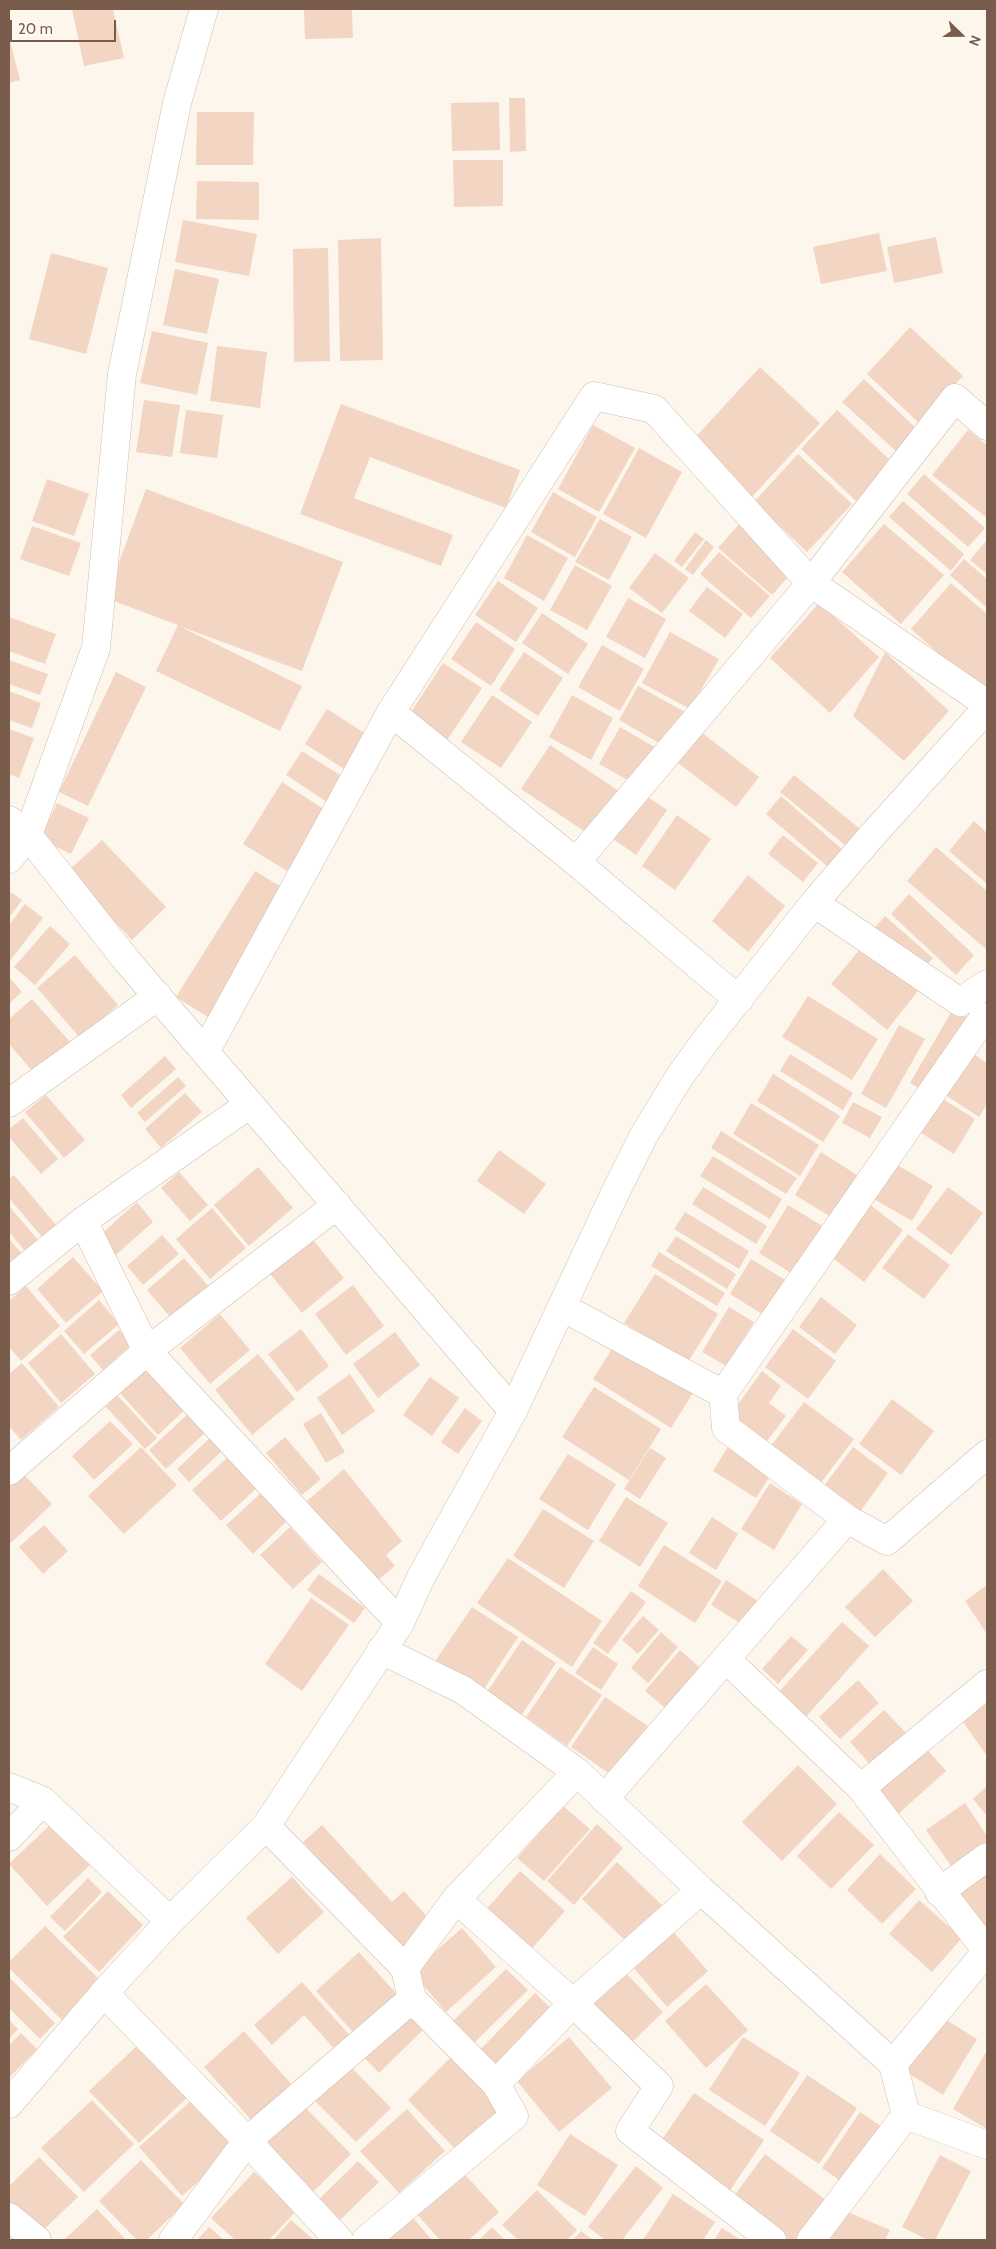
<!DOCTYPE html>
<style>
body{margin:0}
#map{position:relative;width:996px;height:2249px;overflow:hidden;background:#fdf6ec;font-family:Cabin,sans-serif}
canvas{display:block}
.frame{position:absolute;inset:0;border:10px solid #7a5c4d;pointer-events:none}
.north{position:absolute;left:936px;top:10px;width:50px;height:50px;-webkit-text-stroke:4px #fffaf3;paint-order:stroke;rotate:112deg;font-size:14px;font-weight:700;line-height:20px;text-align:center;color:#7a5c4d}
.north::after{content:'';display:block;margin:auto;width:18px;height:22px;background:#7a5c4d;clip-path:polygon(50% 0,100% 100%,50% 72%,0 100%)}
.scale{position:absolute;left:10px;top:20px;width:106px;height:22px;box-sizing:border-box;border:2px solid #7a5c4d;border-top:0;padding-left:6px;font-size:15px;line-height:18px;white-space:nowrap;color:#7a5c4d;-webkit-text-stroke:4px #fffaf3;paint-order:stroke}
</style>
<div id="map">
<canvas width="996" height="2249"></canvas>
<div class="frame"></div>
<div class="north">N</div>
<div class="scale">20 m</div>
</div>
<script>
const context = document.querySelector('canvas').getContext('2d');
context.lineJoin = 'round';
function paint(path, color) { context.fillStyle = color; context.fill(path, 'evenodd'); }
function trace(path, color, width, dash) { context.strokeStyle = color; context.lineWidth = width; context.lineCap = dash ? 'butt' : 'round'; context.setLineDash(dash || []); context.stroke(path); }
const building = new Path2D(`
 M72 9H113L124 58 84 66Z
 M304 9H352L353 38 305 39Z
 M9 37 20 80 9 83Z
 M509 98H525L526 151 510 152Z
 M499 102 500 150 452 151 451 103Z
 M197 112H254L253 165H196Z
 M453 160H503V206L454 207Z
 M197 181 259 182V220L196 219Z
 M183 220 257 234 249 276 175 262Z
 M879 233 887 271 821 284 813 247Z
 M936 237 943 273 894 283 887 247Z
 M381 238 383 360 340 361 338 240Z
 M328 248 330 361 294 362 293 249Z
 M51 253 108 268 86 354 29 339Z
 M175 269 219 279 207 334 163 325Z
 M910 327 963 376 919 423 867 374Z
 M152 331 208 343 197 395 140 383Z
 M217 346 267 352 260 408 210 401Z
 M760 367 820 423 751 498 691 442Z
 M864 379 918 430 898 453 842 402Z
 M144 400 180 405 172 457 136 452Z
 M341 404 520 470 506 508 370 457 354 498 453 535 441 566 300 514Z
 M186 410 223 415 217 458 180 453Z
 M837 410 892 462 856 501 801 449Z
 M593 425 635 448 599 512 558 489Z
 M968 430 987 445V518L932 475Z
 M639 448 682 472 646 538 603 514Z
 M798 454 852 504 807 552 754 502Z
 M924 474 985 528 968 547 907 494Z
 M47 479 89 494 74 536 32 521Z
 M146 489 343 562 302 671 179 626 302 686 280 731 156 671 178 625 106 598Z
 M553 492 597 517 575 557 531 532Z
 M903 501 964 554 951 571 889 517Z
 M600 519 632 537 609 580 575 562Z
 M741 522 795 569 772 595 718 548Z
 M884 524 944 575 901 624 842 572Z
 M32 526 81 543 69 576 20 559Z
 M695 532 704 539 682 567 674 561Z
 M527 535 568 558 544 601 504 578Z
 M706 540 714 547 693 575 685 569Z
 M987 540V574L970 560Z
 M719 552 770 596 751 618 700 574Z
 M655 553 689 578 662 613 629 588Z
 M964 559 987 579V608L950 575Z
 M575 565 612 586 587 630 550 610Z
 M498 581 538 608 516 642 475 615Z
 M951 583 987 614V683L981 691 911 629Z
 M707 587 743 614 725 638 689 611Z
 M628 598 666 619 645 658 606 637Z
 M819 603 879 657 830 713 770 658Z
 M542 613 588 644 568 674 522 643Z
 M9 617 56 634 45 664 9 651Z
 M476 622 515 649 491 686 451 659Z
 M670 632 719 659 690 709 642 683Z
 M602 645 644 669 620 711 578 687Z
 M524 652 563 678 538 716 499 690Z
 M885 652 949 711 904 761 853 716Z
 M9 660 48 674 40 695 9 684Z
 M443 663 482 688 447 740 409 715Z
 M116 672 146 687 88 806 59 792Z
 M638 686 685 712 666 747 619 720Z
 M9 691 41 703 32 728 9 720Z
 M492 695 532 722 501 768 461 742Z
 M572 695 613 718 591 760 549 737Z
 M327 709 374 739 352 774 305 744Z
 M620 727 658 749 638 786 599 764Z
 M9 729 34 738 19 778 9 774Z
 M701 732 759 777 736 807 678 763Z
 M550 745 622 793 593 837 521 789Z
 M302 751 343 777 327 802 286 775Z
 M794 775 865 833 851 850 780 792Z
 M282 782 325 810 287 871 243 844Z
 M639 791 667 810 636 855 609 836Z
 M781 796 843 850 828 867 766 814Z
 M57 803 89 818 71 854 40 839Z
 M677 815 711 839 675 890 642 866Z
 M974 821 987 833V884L949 851Z
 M783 835 818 863 803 882 768 854Z
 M102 840 166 907 132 940 67 872Z
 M936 847 987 891V950L907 881Z
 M255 871 291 893 211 1019 176 997Z
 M748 875 785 906 748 952 712 921Z
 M9 891 22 900 9 918Z
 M909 894 974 955 956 975 891 914Z
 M25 904 43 918 9 962V925Z
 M885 916 933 958 921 972 872 931Z
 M50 926 70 944 35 985 14 967Z
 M862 947 918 991 887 1030 831 984Z
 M75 955 118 1005 80 1038 37 988Z
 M9 977 22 992 9 1004Z
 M808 996 878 1039 852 1080 782 1037Z
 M32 999 71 1043 35 1074 9 1044V1019Z
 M953 1009 969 1018 925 1092 910 1083Z
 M899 1025 925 1039 886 1108 861 1094Z
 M966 1049 987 1063V1104L979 1117 938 1090Z
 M790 1054 853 1093 843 1110 780 1071Z
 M165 1056 176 1069 131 1108 121 1095Z
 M773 1074 840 1116 823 1142 757 1101Z
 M178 1077 186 1086 145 1122 137 1113Z
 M185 1093 202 1112 161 1148 145 1129Z
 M933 1093 975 1119 954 1154 912 1127Z
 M46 1095 85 1140 64 1158 25 1112Z
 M853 1102 882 1117 870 1138 842 1123Z
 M751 1103 819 1145 800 1176 733 1134Z
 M23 1118 58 1159 41 1174 9 1137V1129Z
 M721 1131 797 1178 786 1194 711 1148Z
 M499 1150 546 1184 524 1214 477 1181Z
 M821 1152 865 1180 839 1222 795 1195Z
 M713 1156 782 1199 770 1219 700 1176Z
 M894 1163 933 1186 912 1221 872 1198Z
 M258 1167 293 1208 249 1246 214 1205Z
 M179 1172 208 1205 190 1221 161 1188Z
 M14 1175 62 1232 48 1244 9 1198V1179Z
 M703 1187 767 1226 756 1244 692 1204Z
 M948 1187 983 1213 951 1255 916 1229Z
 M137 1202 153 1222 116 1255 99 1236Z
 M869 1204 903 1230 864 1282 830 1256Z
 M788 1205 829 1230 799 1278 759 1253Z
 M9 1206 44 1247 31 1258 9 1232Z
 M212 1208 246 1248 210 1279 176 1239Z
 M685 1212 749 1251 739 1269 674 1229Z
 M908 1234 950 1265 924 1299 882 1268Z
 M162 1235 179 1254 143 1285 127 1266Z
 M310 1236 344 1278 302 1313 267 1270Z
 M676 1236 736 1274 727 1289 666 1251Z
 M9 1239 29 1262 9 1279Z
 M659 1252 725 1293 717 1306 651 1266Z
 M73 1257 103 1291 66 1323 37 1289Z
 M184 1258 209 1287 172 1319 147 1290Z
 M751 1259 792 1284 770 1319 730 1294Z
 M655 1274 718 1314 688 1362 624 1323Z
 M353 1285 384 1326 346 1355 315 1314Z
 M26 1286 60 1326 21 1361 9 1347V1301Z
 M821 1297 857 1325 835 1354 799 1327Z
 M99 1300 119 1324 84 1354 64 1331Z
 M729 1307 754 1322 726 1366 702 1352Z
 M220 1314 250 1350 210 1384 180 1348Z
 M301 1329 329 1366 297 1392 268 1354Z
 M793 1329 836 1361 808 1399 765 1367Z
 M119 1330 132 1344 103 1370 90 1355Z
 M395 1332 420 1365 378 1398 353 1364Z
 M61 1334 95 1374 61 1403 28 1363Z
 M618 1339 696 1388 671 1428 593 1379Z
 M258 1354 295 1399 252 1435 215 1390Z
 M22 1363 59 1407 21 1440 9 1426V1374Z
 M150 1364 189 1406 158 1435 119 1392Z
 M762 1371 781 1386 769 1403 786 1416 764 1445 728 1418Z
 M350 1374 375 1411 342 1435 317 1398Z
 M430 1377 459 1398 432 1436 403 1415Z
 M594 1387 661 1429 629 1480 562 1437Z
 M117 1395 157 1438 145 1449 106 1407Z
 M892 1399 934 1431 901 1475 859 1444Z
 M804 1402 854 1439 820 1484 770 1447Z
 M465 1408 482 1421 458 1454 441 1442Z
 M191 1411 208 1430 166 1469 149 1450Z
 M321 1413 345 1452 326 1463 303 1424Z
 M110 1421 133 1444 94 1480 72 1456Z
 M213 1435 225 1448 189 1482 177 1469Z
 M285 1437 321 1479 302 1495 266 1453Z
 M732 1440 775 1468 756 1498 713 1471Z
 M141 1447 177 1485 124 1534 88 1496Z
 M853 1447 888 1473 859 1513 824 1486Z
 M650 1448 666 1458 640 1499 624 1489Z
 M568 1454 616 1484 588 1530 539 1499Z
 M230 1455 259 1486 221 1521 192 1490Z
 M344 1469 402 1541 386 1555 395 1566 374 1583 307 1501Z
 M20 1470 52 1504 11 1543 9 1541V1481Z
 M770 1483 802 1504 774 1550 741 1529Z
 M261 1493 287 1521 253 1554 226 1525Z
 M626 1497 668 1523 640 1567 599 1541Z
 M543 1509 594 1541 564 1588 513 1556Z
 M712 1517 738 1534 716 1570 689 1553Z
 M44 1525 68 1551 43 1574 19 1547Z
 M290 1527 322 1562 293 1589 260 1555Z
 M664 1545 722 1581 695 1623 638 1586Z
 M508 1558 602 1621 572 1667 477 1603Z
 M883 1569 913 1601 875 1637 845 1607Z
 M319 1574 365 1608 354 1623 307 1590Z
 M726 1580 761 1603 746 1627 711 1605Z
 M987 1585V1634L965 1601Z
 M631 1591 646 1602 608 1654 593 1643Z
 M311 1598 349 1625 302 1691 265 1664Z
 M472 1607 518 1637 482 1692 436 1660Z
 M643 1616 659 1630 638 1654 622 1640Z
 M842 1622 869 1646 803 1720 776 1695Z
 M661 1632 678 1647 648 1683 631 1668Z
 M791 1636 808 1650 778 1684 762 1669Z
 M522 1640 556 1663 521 1716 487 1692Z
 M593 1647 618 1664 601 1690 575 1673Z
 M680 1650 707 1674 672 1714 645 1691Z
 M560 1667 602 1695 567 1746 526 1717Z
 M858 1680 879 1703 840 1739 819 1717Z
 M605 1697 648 1726 613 1776 571 1747Z
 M987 1700V1756L961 1719Z
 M884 1710 911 1738 876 1771 850 1742Z
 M924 1746 946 1771 896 1816 874 1790Z
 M798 1765 837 1804 782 1861 742 1822Z
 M987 1786V1816L973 1799Z
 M965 1803 987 1836V1856L958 1876 926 1830Z
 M563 1806 590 1829 544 1881 517 1858Z
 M839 1812 874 1845 831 1889 797 1856Z
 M53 1822 91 1864 47 1906 9 1864Z
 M597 1824 623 1848 574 1905 547 1881Z
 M322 1825 392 1902 404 1891 432 1922 400 1950 303 1842Z
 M880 1854 916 1889 882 1924 847 1890Z
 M617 1862 664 1907 629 1944 582 1899Z
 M987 1866V1933L955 1889Z
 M520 1871 565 1911 529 1952 484 1912Z
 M292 1877 324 1912 278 1954 246 1918Z
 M88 1878 102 1892 65 1931 50 1917Z
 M108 1891 143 1925 99 1972 63 1937Z
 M919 1900 962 1938 932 1972 889 1934Z
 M45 1926 100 1980 62 2020 9 1968V1962Z
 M462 1928 496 1967 446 2012 412 1972Z
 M671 1929 708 1971 667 2007 631 1965Z
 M359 1952 402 2000 359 2039 316 1991Z
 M506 1969 528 1990 474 2043 453 2021Z
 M624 1971 663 2012 625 2049 586 2008Z
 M9 1977 55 2023 40 2039 9 2008Z
 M302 1982 353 2039 338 2053 304 2015 272 2045 254 2025Z
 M706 1984 748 2030 706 2068 665 2021Z
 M535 1993 557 2014 500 2073 478 2052Z
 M407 2006 427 2026 379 2073 360 2053Z
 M940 2016 977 2039 943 2095 905 2071Z
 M9 2020 18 2029 9 2039Z
 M244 2031 294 2087 254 2123 204 2067Z
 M21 2033 37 2049 9 2078V2045Z
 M569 2037 612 2088 559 2132 517 2081Z
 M743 2037 800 2073 765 2126 709 2090Z
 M140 2043 190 2095 139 2143 89 2091Z
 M987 2050V2129L953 2109Z
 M452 2056 503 2109 459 2153 408 2100Z
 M347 2063 391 2108 356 2142 312 2098Z
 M807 2075 857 2108 819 2164 770 2131Z
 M694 2093 764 2140 729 2192 659 2144Z
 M193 2099 236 2148 182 2196 139 2147Z
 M92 2100 134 2144 84 2192 41 2148Z
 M302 2104 351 2154 308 2197 258 2146Z
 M407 2109 445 2151 399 2193 360 2151Z
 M860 2112 884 2128 846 2185 822 2168Z
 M570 2134 618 2165 585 2216 537 2185Z
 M765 2154 826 2200 795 2240H775L728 2204Z
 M940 2155 971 2171 935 2240H928L902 2227Z
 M39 2157 78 2197 39 2234 9 2202V2186Z
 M141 2160 184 2204 147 2240H137L99 2201Z
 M358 2161 379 2182 337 2223 316 2202Z
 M636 2166 663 2188 622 2240H605L588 2227Z
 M460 2169 499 2212 469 2240H440L415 2212Z
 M254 2172 296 2211 269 2240H235L211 2218Z
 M537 2190 577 2230 567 2240H518L502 2225Z
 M673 2194 715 2222 703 2240H643Z
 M97 2209 126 2240H64Z
 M843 2210 890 2230 885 2240H830Z
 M412 2217 432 2240H387Z
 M291 2220 314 2240H273Z
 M209 2227 224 2240H197Z
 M492 2227 505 2240H479Z
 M722 2228 741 2240H714Z
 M581 2231 593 2240H573Z`);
const street = new Path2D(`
 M204 9 177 103 122 374 96 648 28 835 127 961 513 1411
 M391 712 576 862 739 1000
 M9 820 28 835 9 859
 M576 862 811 583 955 398 987 426
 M814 903 960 1002 987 984
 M205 1052 391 712 594 396 654 409 811 583 987 704
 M9 1103 158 996
 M83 1221 147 1351 400 1623
 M9 1281 83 1221 250 1104
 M562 1307 723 1394 726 1428 847 1519 604 1799
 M723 1394 984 1017
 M9 1471 147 1351 337 1205
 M847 1519 887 1541 987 1454
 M381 1650 463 1690 577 1772 701 1890 893 2064 906 2115 987 2145
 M727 1660 861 1788
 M9 1787 43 1801 170 1921
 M266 1826 405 1968 412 1999 496 2084 514 2116 366 2240
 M9 1837 43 1801
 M939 1892 987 1857
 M456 1899 573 2003 659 2086 630 2131 772 2240
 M405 1968 456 1899 577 1772
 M104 1993 233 2126 339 2240
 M893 2064 987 1951 861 1788 987 1684
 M496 2084 573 2003 701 1890
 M9 2217 37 2240
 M173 2240 247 2141 412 1999
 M811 2240 906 2115`);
const secondary = new Path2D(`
 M9 2104 104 1993 170 1921 266 1826 400 1623 421 1577 513 1411 615 1193 644 1135 678 1079 706 1040 814 903 869 839 987 708`);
paint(building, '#f3d5c3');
trace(street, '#d1beb0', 29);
trace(secondary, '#d6c0b0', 29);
trace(street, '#fff', 28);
trace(secondary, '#fff', 28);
</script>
